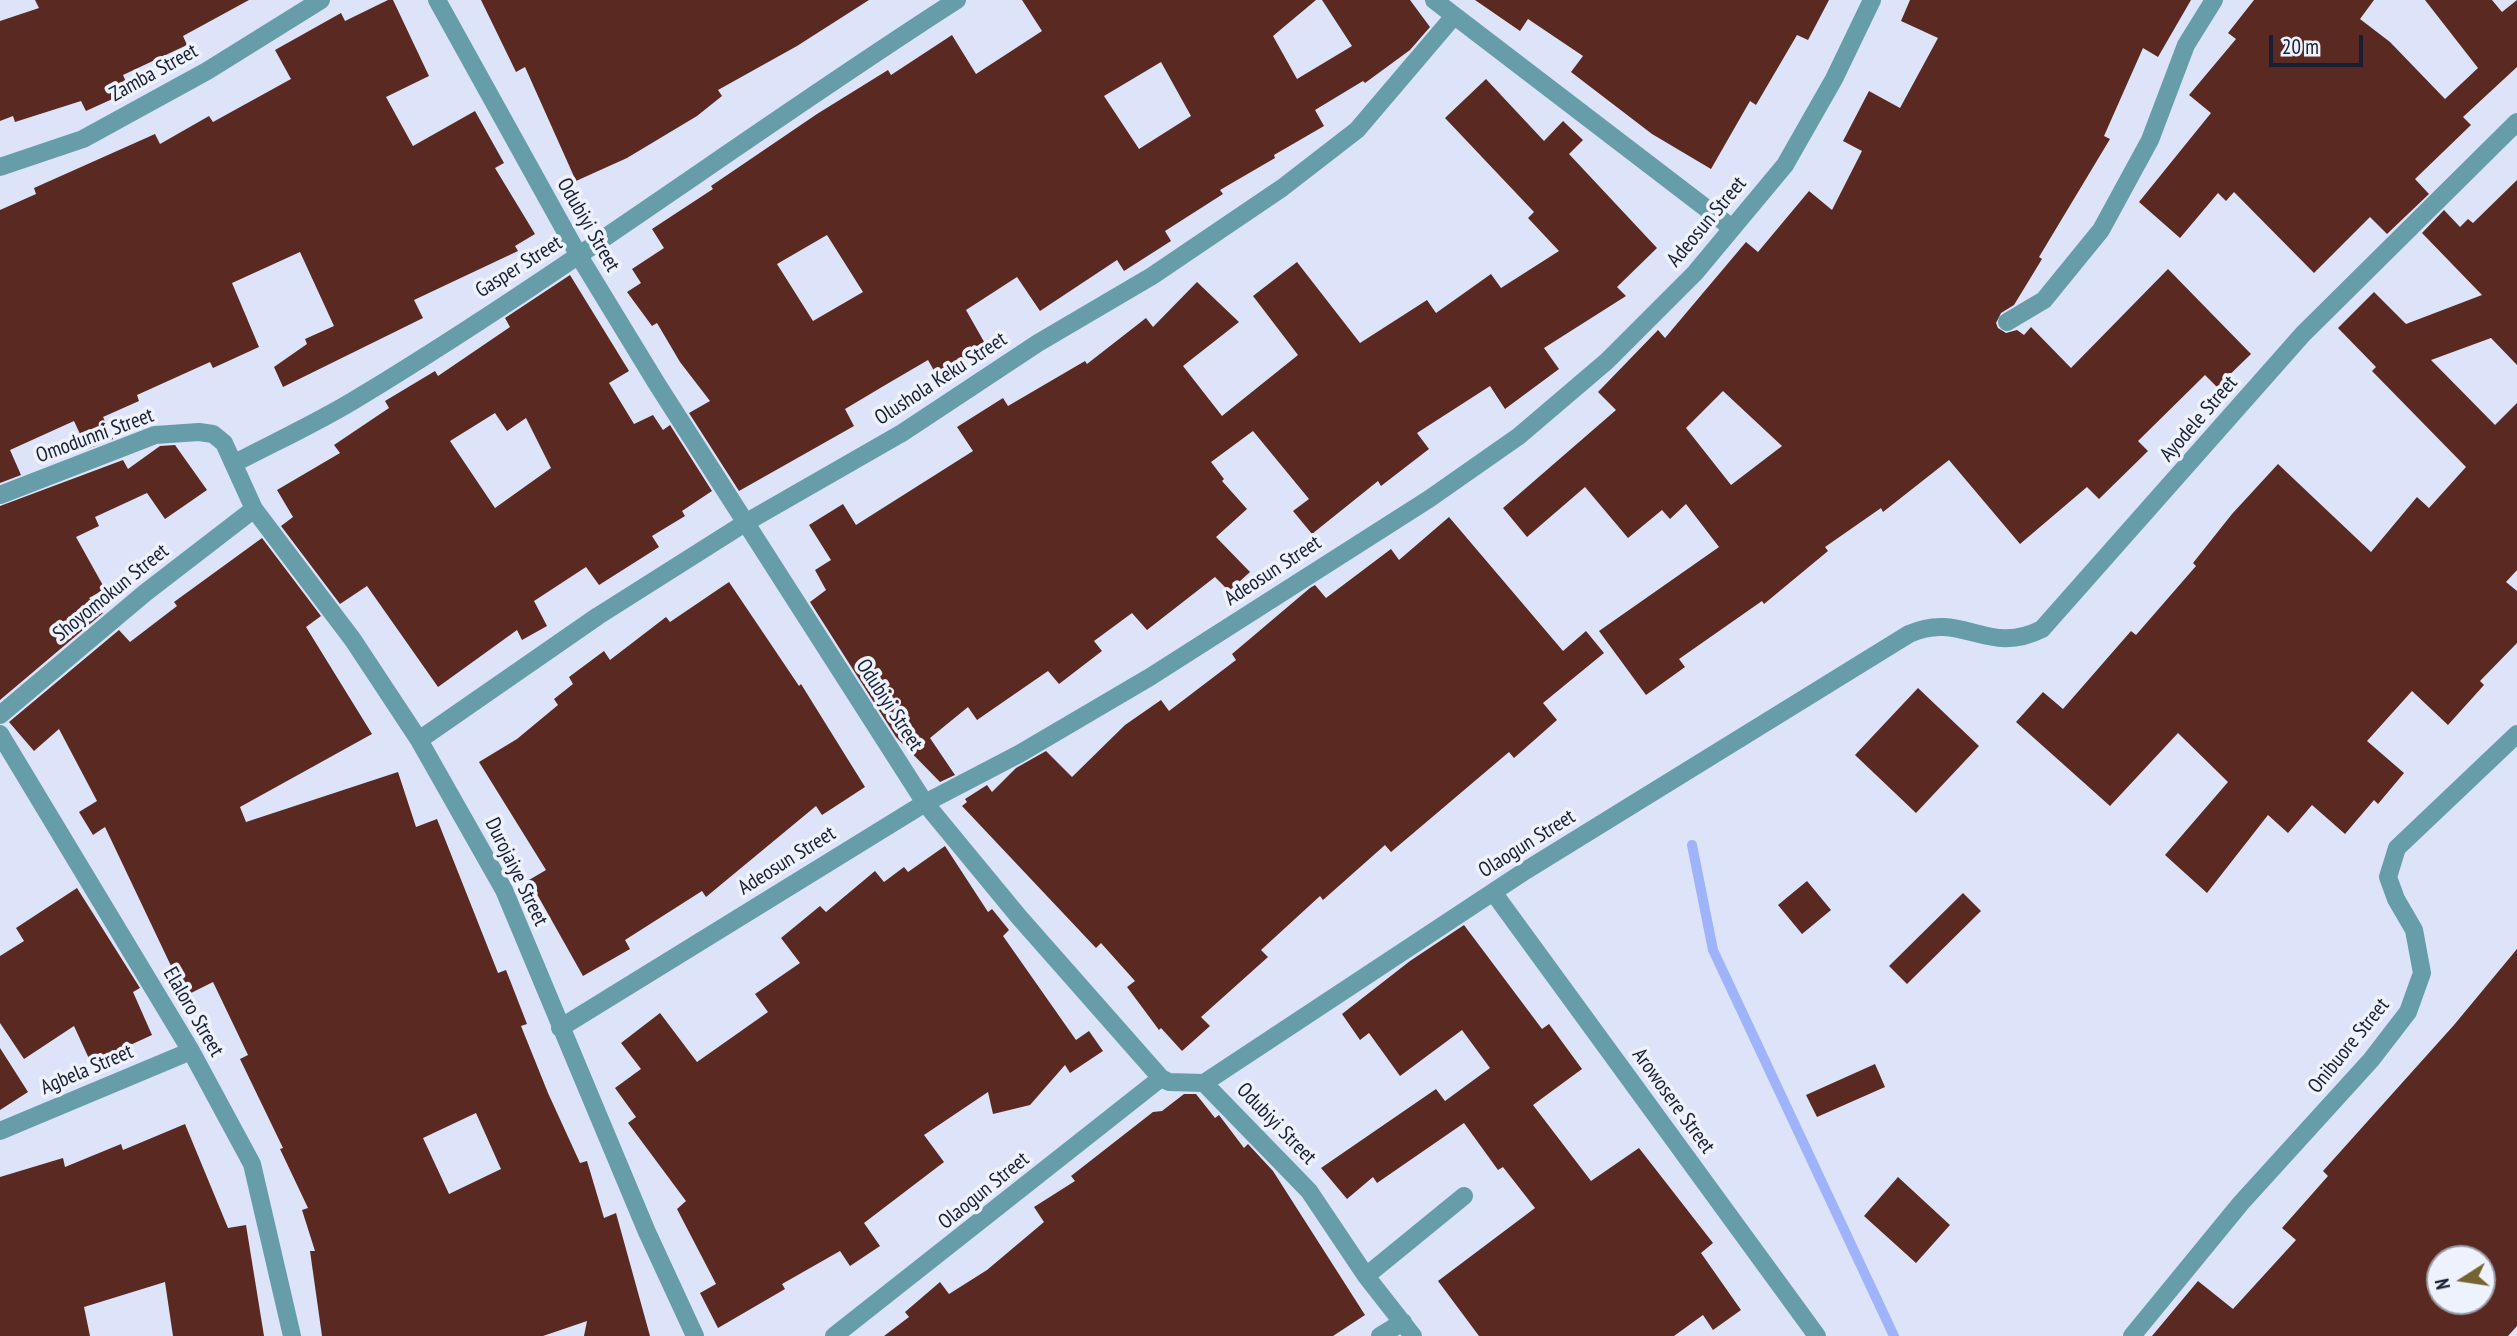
<!DOCTYPE html>
<style>
body{margin:0}
#map{position:relative;width:2517px;height:1336px;overflow:hidden;background:#dde4f9;font-family:"PT Sans Narrow",sans-serif}
canvas{display:block}
.north{position:absolute;left:2426px;top:1245px;width:70px;height:70px;box-sizing:border-box;background:#eef2fc;border:2px solid #999eab;border-radius:50%;rotate:258deg;font-size:19px;font-weight:700;line-height:28px;text-align:center;color:#191f32}
.north::after{content:'';display:block;margin:auto;width:24px;height:32px;background:#756432;clip-path:polygon(50% 0,100% 100%,50% 72%,0 100%)}
.scale{position:absolute;left:2269px;top:35px;width:94px;height:32px;box-sizing:border-box;border:4px solid #191f32;border-top:0;padding-left:9px;font-size:21px;line-height:24px;white-space:nowrap;color:#191f32;-webkit-text-stroke:5px #eef2fc;paint-order:stroke}
</style>
<div id="map">
<canvas width="2517" height="1336"></canvas>
<div class="north">N</div>
<div class="scale">20 m</div>
</div>
<script>
const context = document.querySelector('canvas').getContext('2d');
context.lineJoin = 'round';
function trace(path, color, width, dash) { context.strokeStyle = color; context.lineWidth = width; context.lineCap = dash ? 'butt' : 'round'; context.setLineDash(dash || []); context.stroke(path); }
function paint(path, color) { context.fillStyle = color; context.fill(path, 'evenodd'); }
function write(font, color, halo, rows, align = 'center') {
  context.font = font + ' "PT Sans Narrow",sans-serif'; context.lineWidth = 7; context.setLineDash([]); context.textBaseline = 'middle'; context.strokeStyle = halo; context.fillStyle = color; for (const [text, x, y, turn = 0] of rows) {
    context.save(); context.translate(x, y); context.rotate((+turn || 0) * Math.PI / 180); context.textAlign = isNaN(turn) ? turn : align; if (halo) context.strokeText(text, 0, 0); context.fillText(text, 0, 0); context.restore();
  }
}
const stream = new Path2D(`
 M1692 845 1713 950 1894 1336`);
const building = new Path2D(`
 M35 0H249L183 36 187 45 123 75 130 91 86 111 81 101 15 122 13 116 0 121V21L39 8Z
 M388 0H393L429 76 386 97 413 146 475 111 504 163 495 168 535 234 515 246 518 251 414 300 423 318 283 387 274 367 307 344 305 339 334 326 300 252 232 283 259 347 213 368 210 362 137 395 139 401 103 417 113 439 87 449 74 421 10 450 21 475 0 483V210L36 194 34 188 155 134 160 144 209 116 213 122 291 79 275 50 341 13 345 21Z
 M481 0H869L797 46 718 90 722 96 697 116 627 158 576 181 525 67 516 72Z
 M1022 0H1316L1273 36 1297 79 1352 46 1322 0H1410L1430 27 1410 50 1365 83 1363 81 1315 110 1324 126 1274 155 1275 158 1220 190 1223 194 1165 231 1171 241 1124 271 1117 260 1040 311 1017 277 966 310 987 347 937 376 928 360 887 384 845 409 854 426 739 491 689 413 710 401 680 362 657 323 652 326 627 292 641 283 632 269 664 248 652 229 713 189 711 186 817 114 888 70 891 75 952 35 976 74 1042 31ZM1161 62 1191 116 1139 149 1104 96ZM827 235 863 292 813 321 777 264Z
 M1475 0H1829L1808 40 1797 35 1756 105 1750 101 1711 169 1652 134 1571 72 1583 56 1528 19 1520 31Z
 M1910 0H2191L2158 57 2143 48 2104 136 2110 139 2039 257 2042 259 2014 305 2001 313 1996 323 1998 328 2006 333 2017 330 2024 335 2031 327 2071 368 2168 269 2251 354 2217 387 2205 375 2138 441 2148 451 2099 499 2087 487 2020 544 1949 460 1883 512 1881 508 1825 547 1828 551 1764 604 1762 601 1679 659 1685 667 1646 695 1599 631 1719 547 1686 504 1670 519 1662 510 1628 538 1585 487 1527 537 1503 508 1616 410 1598 392 1658 330 1665 338 1746 242 1758 252 1809 191 1832 210 1862 151 1843 141 1869 91 1900 108 1938 38 1901 21ZM1723 391 1782 446 1731 485 1686 428Z
 M2254 0H2374L2360 19 2390 42 2445 99 2478 68 2425 0H2492L2502 12 2517 0V67L2463 117 2471 125 2415 179 2429 194 2387 234 2370 217 2314 273 2234 192 2226 201 2218 193 2180 238 2139 202 2211 113 2189 95 2236 39 2228 33Z
 M1486 79 1544 141 1563 121 1583 140 1569 154 1657 248 1617 287 1626 296 1544 348 1559 369 1505 409 1490 386 1417 433 1429 449 1381 486 1378 481 1312 534 1293 511 1309 499 1253 431 1211 462 1224 479 1222 481 1247 509 1216 537 1250 572 1229 591 1215 577 1147 630 1132 613 1094 641 1102 651 1059 684 1048 671 977 720 968 707 930 738 955 775 940 782 896 737 810 602 826 590 815 570 831 560 809 525 843 504 856 525 973 451 957 427 1003 398 1008 406 1085 361 1087 364 1146 318 1153 327 1197 282 1239 322 1183 366 1222 416 1298 355 1253 296 1297 262 1360 343 1427 300 1436 313 1491 274 1501 288 1559 251 1528 218 1534 212 1445 118Z
 M2517 180V365L2491 338 2431 360 2495 425 2517 403V570L2506 582 2517 591V643L2480 681 2484 685 2448 725 2412 691 2367 741 2404 773 2378 804 2374 800 2345 834 2312 805 2288 833 2268 815 2207 893 2165 855 2228 782 2178 733 2110 806 2016 722 2043 692 2063 709 2131 631 2136 635 2196 566 2193 563 2232 514 2278 464 2371 552 2417 497 2429 508 2466 467 2372 371 2376 367 2338 328 2374 292 2406 324 2482 295 2422 233 2444 210 2460 227 2468 219 2473 223Z
 M570 275 629 371 609 383 634 424 653 415 663 430 670 425 712 491 682 511 685 516 652 536 659 547 599 585 586 567 534 601 547 626 522 640 517 630 438 687 367 586 340 604 281 526 293 517 277 490 340 453 334 445 389 408 385 401 435 371 438 376 510 327 505 318ZM495 413 507 431 526 418 551 468 495 508 450 441Z
 M175 445 207 490 165 519 147 493 95 517 99 526 76 537 105 589 89 598 103 613 0 700V506L123 460 128 469 160 446Z
 M1449 517 1563 651 1586 631 1604 653 1543 703 1557 720 1514 758 1509 752 1391 852 1385 845 1323 900 1320 896 1261 950 1268 957 1201 1017 1210 1026 1182 1051 1161 1028 1159 1030 1127 987 1135 981 1101 943 1096 948 962 806 967 802 965 799 987 785 992 792 1016 768 1046 751 1072 777 1125 725 1161 700 1169 711 1236 660 1232 654 1310 588 1315 585 1326 598 1391 549 1399 560Z
 M262 538 321 616 306 627 372 734 240 807 246 822 398 772 416 827 437 819 498 973 506 970 527 1024 521 1026 548 1093 580 1163 587 1161 604 1218 616 1213 650 1336H584L587 1321 543 1336H322L310 1251H315L302 1210 308 1208 280 1149 283 1148 240 1059 248 1055 213 982 189 994 175 966 172 968 105 827 93 835 79 812 97 801 59 729 34 751 9 722 119 630 130 642 177 606 174 602ZM476 1113 501 1169 449 1194 423 1138Z
 M729 582 799 686 801 684 865 787 822 815 816 806 706 897 702 891 625 940 630 949 583 976 529 880 546 870 479 762 517 739 558 705 554 699 573 684 569 677 604 651 610 660 666 617 670 622Z
 M1918 688 1979 746 1916 813 1855 755Z
 M945 846 988 912 992 909 1009 930 1003 936 1076 1040 1089 1031 1103 1051 1070 1073 1065 1065 1030 1105 993 1114 988 1092 924 1135 944 1162 864 1223 880 1246 850 1266 840 1251 782 1284 785 1289 718 1328 700 1293 716 1284 677 1209 686 1201 628 1123 636 1117 615 1088 641 1069 621 1043 660 1013 697 1062 768 1012 755 994 800 963 781 938 820 906 826 912 875 871 884 882 904 867 908 872Z
 M1807 881 1831 910 1802 934 1778 905Z
 M77 888 140 988 133 992 152 1035 91 1063 74 1026 24 1059 0 1023V956L24 941 16 928Z
 M1963 893 1981 911 1907 984 1889 966Z
 M1464 925 1542 1029 1549 1024 1582 1069 1533 1105 1591 1181 1639 1148 1713 1243 1701 1253 1741 1310 1713 1330 1703 1315 1674 1336H1479L1438 1281 1535 1208 1503 1167 1498 1170 1464 1123 1377 1183 1373 1177 1347 1199 1321 1168 1436 1089 1445 1101 1490 1068 1462 1030 1400 1076 1369 1033 1360 1040 1342 1014 1410 961Z
 M2517 949V1326L2508 1336H2152L2198 1281 2233 1309 2296 1240 2282 1228 2328 1176 2323 1171 2454 1025ZM2440 1259H2482V1301H2440Z
 M0 1048 28 1092 0 1110Z
 M1875 1064 1885 1087 1817 1117 1806 1095Z
 M1184 1094H1196L1215 1118 1219 1115 1244 1148 1248 1144 1273 1171 1365 1315 1333 1336H884L909 1317 905 1312 940 1282 949 1294 987 1270 1044 1222 1034 1207 1075 1181 1071 1176 1153 1112 1162 1111Z
 M185 1124 228 1228 246 1225 264 1336H173L165 1282 84 1307 90 1336H0V1177L63 1158 65 1167 121 1144 123 1150Z
 M1898 1177 1950 1225 1916 1263 1864 1216Z`);
const minor = new Path2D(`
 M437 0 579 256 657 384 925 803 1019 917 1161 1078 1169 1082 1204 1083 1309 1191 1366 1276 1413 1336
 M1434 0 1732 228
 M0 167 83 139 207 71 321 0
 M2007 322 2044 300 2101 230 2150 140 2186 45 2214 0
 M235 463C277 441 321 421 361 396 565 272 756 129 957 0
 M0 495 155 435 199 432 213 434 224 443 254 509 353 640 419 740 504 890 647 1232 695 1336
 M0 715 145 593 254 509
 M0 734 191 1051 252 1164 292 1336
 M419 740 598 616 745 523 902 433 1038 343 1152 276 1282 188 1357 130 1454 16
 M1493 892 1817 1336
 M560 1028 925 803 1019 754 1150 677 1429 499 1519 436 1607 361 1695 273 1785 165 1834 79 1872 0
 M1204 1083 1525 871 1909 634C1963 610 1987 657 2042 629L2303 334 2517 122
 M0 1131 191 1051
 M1366 1276 1464 1196
 M834 1336 1161 1078
 M1380 1336 1403 1322
 M2132 1336 2241 1203 2371 1060 2408 1012 2422 973 2414 930 2396 899 2388 877 2397 848 2517 734`);
const streetNames = [
 ["Zamba Street",154,73,-29],
 ["Adeosun Street",1707,222,-50],
 ["Odubiyi Street",588,225,60],
 ["Gasper Street",519,267,-32],
 ["Olushola Keku Street",941,379,-33],
 ["Ayodele Street",2199,419,-49],
 ["Omodunni Street",95,436,-20],
 ["Adeosun Street",1273,571,-33],
 ["Shoyomokun Street",111,593,-39],
 ["Odubiyi Street",889,705,57],
 ["Olaogun Street",1527,844,-32],
 ["Adeosun Street",787,861,-32],
 ["Durojaiye Street",516,872,64],
 ["Elaloro Street",193,1012,60],
 ["Onibuore Street",2349,1046,-51],
 ["Agbela Street",87,1070,-23],
 ["Arowosere Street",1673,1101,54],
 ["Odubiyi Street",1276,1124,46],
 ["Olaogun Street",984,1191,-39]
];
trace(stream, '#9eb3fa', 10);
paint(building, '#5a2921');
trace(minor, '#679da8', 18);
write('21px', '#191f32', '#eef2fc', streetNames);
</script>
